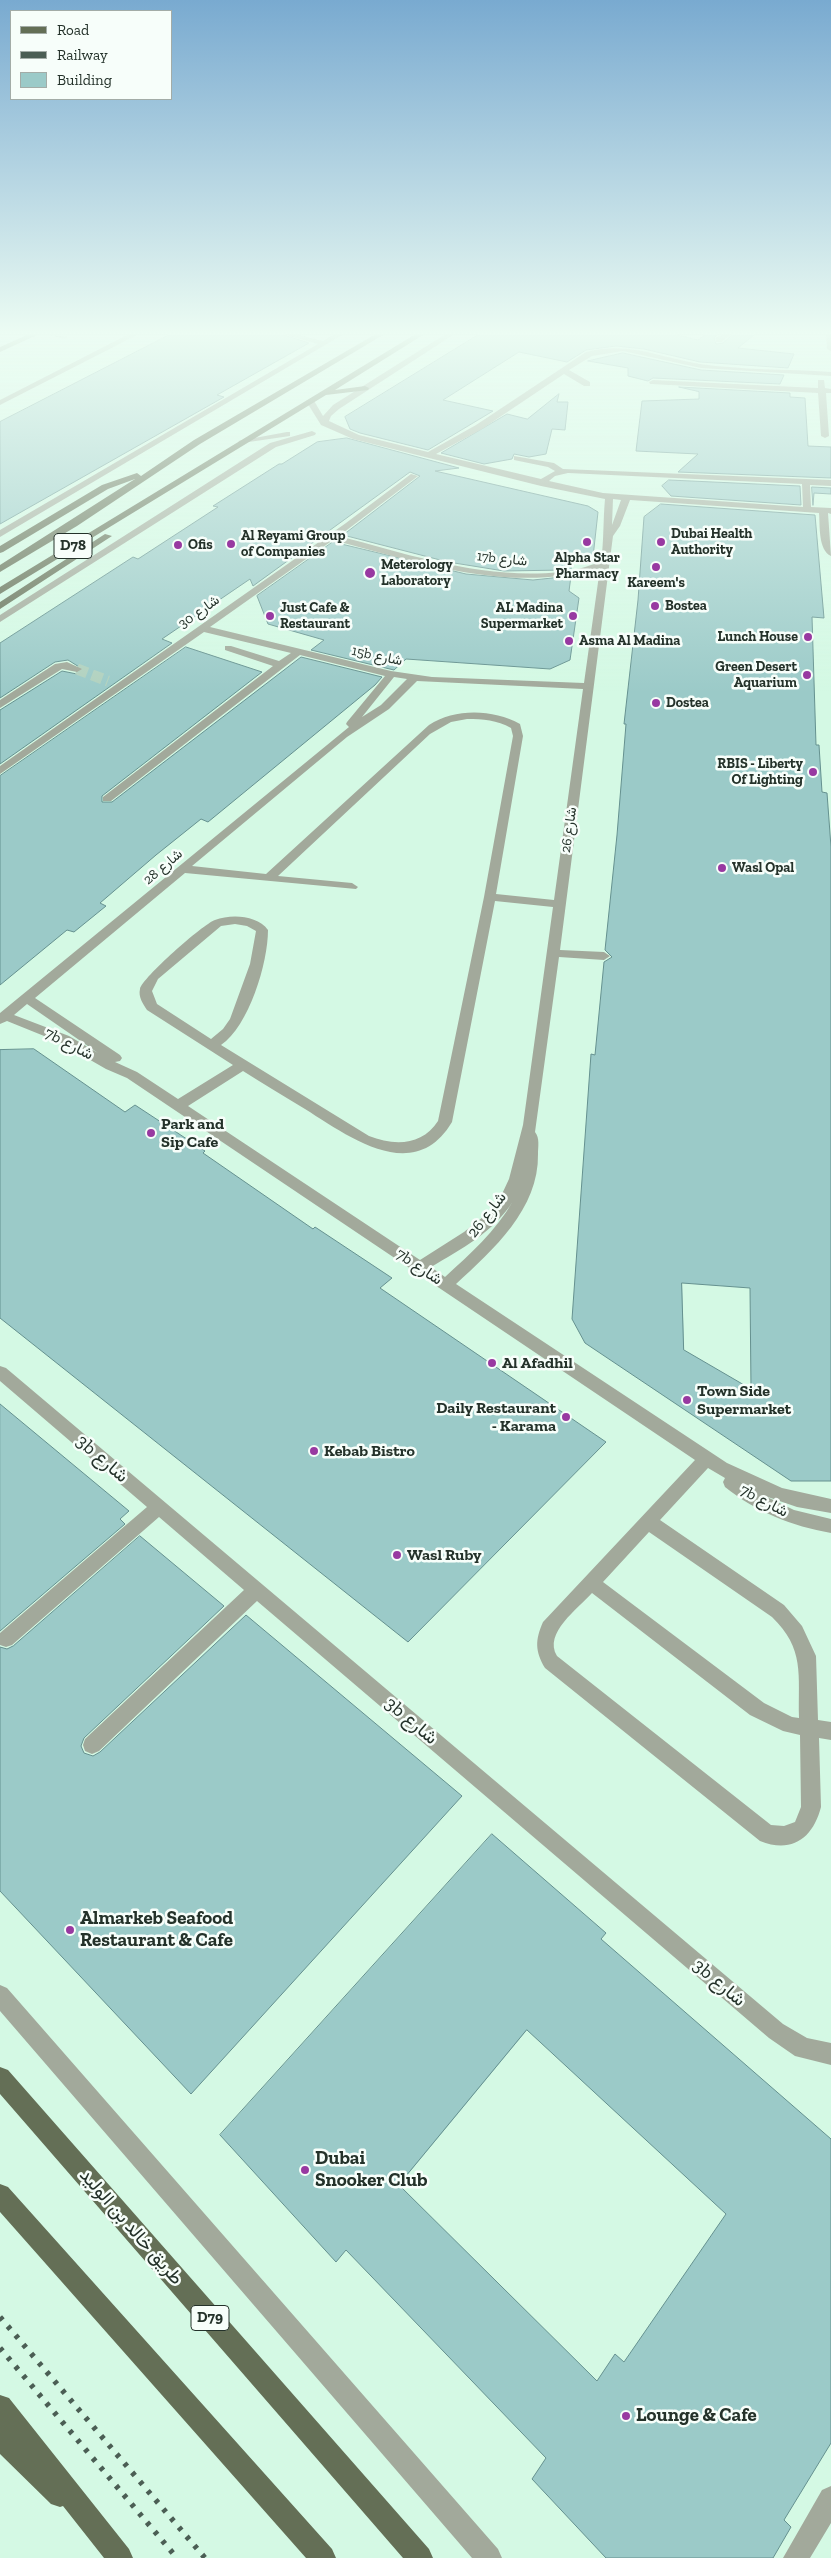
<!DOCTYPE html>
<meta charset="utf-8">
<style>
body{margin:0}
#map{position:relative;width:831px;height:2558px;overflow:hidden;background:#d4f9e4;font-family:"Zilla Slab",serif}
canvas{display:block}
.legend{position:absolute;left:10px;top:10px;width:162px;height:90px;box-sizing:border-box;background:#f7fefa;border:1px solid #a3aca7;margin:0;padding:6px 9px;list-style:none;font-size:15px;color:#24322a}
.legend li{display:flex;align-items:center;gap:10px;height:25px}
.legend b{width:25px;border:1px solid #a3aca7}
</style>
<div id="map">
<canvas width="831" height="2558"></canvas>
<ul class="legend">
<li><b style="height:6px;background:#646f56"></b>Road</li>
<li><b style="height:6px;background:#4b5e54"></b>Railway</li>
<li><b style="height:14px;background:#9bcac8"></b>Building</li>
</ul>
</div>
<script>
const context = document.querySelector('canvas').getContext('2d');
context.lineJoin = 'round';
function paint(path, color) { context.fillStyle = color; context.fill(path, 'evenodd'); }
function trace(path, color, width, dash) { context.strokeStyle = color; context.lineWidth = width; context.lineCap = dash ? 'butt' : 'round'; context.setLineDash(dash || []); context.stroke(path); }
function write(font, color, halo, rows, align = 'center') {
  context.font = font + ' "Zilla Slab",Vazirmatn,serif'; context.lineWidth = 5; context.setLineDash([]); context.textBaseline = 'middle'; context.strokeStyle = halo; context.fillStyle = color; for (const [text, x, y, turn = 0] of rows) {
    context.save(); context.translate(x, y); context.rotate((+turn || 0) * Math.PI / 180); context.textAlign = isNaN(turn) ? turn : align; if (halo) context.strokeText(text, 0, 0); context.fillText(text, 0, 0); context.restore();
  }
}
const building = new Path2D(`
 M169 335H284L309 343 217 395 224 397 0 524V422Z
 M478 335H677L698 340 705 335H717L714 338 716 344 723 343 732 335H754L738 348 794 354 788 368 700 362 644 349 616 346 586 350 567 362 519 352 443 400 493 411 428 450 360 433 350 429 345 417Z
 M623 353 701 370 784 375 780 384 653 378 648 381 628 376V368L588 361Z
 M679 387 790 393V397L805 398 808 446 831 447V478L678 472 698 454 636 451 642 401 699 399V392Z
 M559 394 557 402H568L565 430 552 429 546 454 529 457 514 454 512 459 484 464 441 453 507 414 527 419Z
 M347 438 459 468 435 471 588 506 598 512 593 557 572 556 571 569 565 570 504 571 448 562 343 535 420 476 410 472 253 586 250 579 162 639 172 643 0 764V710L62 671 77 674 84 670 68 660 55 662 0 698V643L133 557 138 559 218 507 213 506 279 464H282L317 442Z
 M669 480 800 486 801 505 671 496 662 486Z
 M812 487 831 488V494L814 493 813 505Z
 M661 504 815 515 824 618 812 617 816 745H819L822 792 827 793 831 847V1481H791L585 1343 572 1319 591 1054 595 1055 604 962 612 957 605 950 617 835 626 724H624L638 600 644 517ZM682 1283 750 1288 751 1389 684 1350Z
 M333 542 466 574 533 580 571 576 569 591 579 598 570 660 550 669 406 659 394 670 311 650 324 640 268 624 257 596Z
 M186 647 262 672 102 796V802H112L301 657 382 677 375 685 208 822 201 819 156 855 100 903 106 906 74 932 67 930 0 985V776Z
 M34 1049 125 1112 135 1105 205 1151 203 1153 313 1229 315 1227 392 1278 380 1288 606 1442 408 1642 0 1318V1050Z
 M0 1404 129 1511 120 1519 125 1524 0 1631Z
 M140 1536 224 1606 84 1738 81 1746 84 1753 93 1756 100 1752 246 1615 462 1796 191 2094 0 1891V1647L7 1649 13 1646Z
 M492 1834 606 1933 601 1939 831 2139V2443L784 2520 791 2527 773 2558H606L532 2479 546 2458 346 2250 336 2262 220 2135ZM527 2030 726 2214 624 2362 615 2354 597 2381 399 2185Z`);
const minorTunnel = new Path2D(`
 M77 669 108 681`);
const minor = new Path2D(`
 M50 335 68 337 64 339Z
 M127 335H137L0 405V400Z
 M286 335H300L323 341 333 335H342L0 537V530L318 344Z
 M444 335H453L339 409 331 416 329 421 359 435 428 452 476 425 586 352C629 341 658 357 700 364 742 370 788 369 831 372V376L701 368 623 351 592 356 569 370 590 382V386H584L564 374 482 429 436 454 541 479 555 471 548 467 514 460V456L554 463 563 469 831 480V486L810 485 811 507 831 508V514L828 513 831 556C818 550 820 525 819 513L630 500 620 526 613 536 560 950 604 952 610 956 604 960 559 957 535 1132C540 1138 538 1147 538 1154 539 1209 493 1250 456 1284L727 1463 782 1488 831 1499V1513L797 1507 765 1496 794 1510 831 1519V1533C792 1526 756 1512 725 1487L723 1482 725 1478 708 1468 660 1520 784 1605 802 1626 816 1656 818 1720 831 1722V1740L819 1738 821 1807C813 1838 792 1854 760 1841L545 1668C535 1651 535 1640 543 1622L695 1460 127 1078 106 1069 59 1042 7 1021 0 1024V1013L349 727 346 724 347 722 385 676 300 655 111 801H103V797L273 666 225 650V646H231L279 661 291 653 204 632 0 774V766L346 523 411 474 418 476 339 536C410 555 485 580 560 572 574 571 588 566 601 562 604 541 603 520 605 499L541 486 353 439 321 425 306 401 310 399H313L323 416 333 405ZM568 473 802 484 803 507 603 493 549 481 555 476ZM613 499 621 500 612 525ZM333 540C420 563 511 594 600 568L584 683 432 677 391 671 210 627ZM394 677 407 679 381 705 362 717ZM417 681 583 689 554 900 496 894 523 736 520 724C493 709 455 708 429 725L266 874 192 866 347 737 389 709ZM467 719C483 719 497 720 511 728L513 736 484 897 438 1121C422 1146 394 1146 369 1136L221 1045C249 1026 268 963 268 930 257 915 231 914 215 920 203 924 142 978 140 989 138 997 143 1004 147 1010L233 1065 178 1099 137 1072 115 1062 120 1061 122 1058 120 1055 35 998 185 873 356 889 358 887 352 883 278 876 430 734 451 722ZM495 901 553 907 523 1125 509 1179 502 1194 488 1213 464 1232 420 1260 188 1106 243 1071C263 1084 284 1096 305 1109 348 1136 414 1186 452 1122ZM235 924 247 926 256 931 250 964 230 1019 223 1029 211 1039 157 1004 152 991 158 979 221 926ZM27 1004 98 1053 69 1036 14 1015ZM513 1201C496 1231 470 1254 445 1277L431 1267C461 1249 494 1232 513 1201ZM649 1532 772 1617C805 1649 798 1674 799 1718L792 1717 764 1703 603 1582ZM592 1593 750 1715 783 1731 800 1735 801 1807 795 1822 784 1826 771 1825 557 1656C543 1633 578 1609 592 1593Z
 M721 335H730L722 342H716V338Z
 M826 335H831V351L827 349Z
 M653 380 818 388V380H824L825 388 831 389V393H826L829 436 825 438 821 436 818 393 650 384 649 382Z
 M312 431 316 433 315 435 276 447 0 622V615L270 443Z
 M287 432H290V436L242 443 238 441Z
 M67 662 82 669 77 672 62 669 0 708V700L55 664Z
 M0 1366 6 1368 783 2024 807 2038 831 2043V2065L795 2056 769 2038 257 1601 99 1751 92 1754 85 1751 83 1745 85 1739 244 1590 159 1517 12 1645 6 1647 0 1645V1633L147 1507 0 1381Z
 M0 1985 7 1988 498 2549 502 2558H472L0 2011Z
 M831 2486V2523L810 2558H783L822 2490Z`);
const major = new Path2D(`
 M27 335H37L0 352V347Z
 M374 335H383L200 444 77 526 0 572V565L135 479 108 489 3 552 0 553V546L102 485 137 473 141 476 194 440Z
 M414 335H423L335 390 365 386 369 388 368 390 326 395 0 594V587Z
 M105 534 112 536 0 609V602Z
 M0 2067 8 2070 429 2549 433 2558H403L0 2094Z
 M0 2184 8 2187 332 2549 336 2558H306L0 2212Z
 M0 2395 9 2398 129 2549 133 2558H104L63 2506 60 2507 51 2504 0 2454Z`);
const rail = new Path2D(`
 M0 2317 205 2558
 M0 2348 177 2558`);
const markers = [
 [587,542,5,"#9839a1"],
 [661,542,5,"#9839a1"],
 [231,544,5,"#9839a1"],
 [178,545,5,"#9839a1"],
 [656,567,5,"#9839a1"],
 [370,573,6,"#9839a1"],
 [655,606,5,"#9839a1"],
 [270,616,5,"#9839a1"],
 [573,616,5,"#9839a1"],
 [808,637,5,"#9839a1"],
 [569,641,5,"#9839a1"],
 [807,675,5,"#9839a1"],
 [656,703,5,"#9839a1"],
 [813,772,5,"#9839a1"],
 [722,868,5,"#9839a1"],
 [151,1133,5,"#9839a1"],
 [492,1363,5,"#9839a1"],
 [687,1400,5,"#9839a1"],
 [566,1417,5,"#9839a1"],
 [314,1451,5,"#9839a1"],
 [397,1555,5,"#9839a1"],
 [70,1930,5,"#9839a1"],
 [305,2170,5,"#9839a1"],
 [626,2416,5,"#9839a1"]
];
const farPoinames = [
 ["Dubai Health",671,534],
 ["Authority",671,550],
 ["Al Reyami Group",241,536],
 ["of Companies",241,552],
 ["Ofis",188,545],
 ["Alpha Star",587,558,"center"],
 ["Pharmacy",587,574,"center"],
 ["Meterology",381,565],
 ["Laboratory",381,581],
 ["Kareem's",656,583,"center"],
 ["Bostea",665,606],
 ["Just Cafe &",280,608],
 ["Restaurant",280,624],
 ["AL Madina",563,608,"right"],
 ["Supermarket",563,624,"right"],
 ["Lunch House",798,637,"right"],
 ["Asma Al Madina",579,641],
 ["Green Desert",797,667,"right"],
 ["Aquarium",797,683,"right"],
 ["Dostea",666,703],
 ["RBIS - Liberty",803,764,"right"],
 ["Of Lighting",803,780,"right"],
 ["Wasl Opal",732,868]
];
const farStreetnames = [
 ["17b شارع",502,559,6],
 ["شارع 30",199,612,-35],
 ["15b شارع",377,656,12],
 ["شارع 26",569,830,-82],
 ["شارع 28",163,867,-40]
];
const shields = [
 [73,546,38],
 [210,2318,38]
];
const shieldNames = [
 ["D78",73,546],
 ["D79",210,2318]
];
const streetNames = [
 ["7b شارع",69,1044,27],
 ["شارع 26",487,1215,-52],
 ["7b شارع",419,1267,34],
 ["7b شارع",764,1501,28]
];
const poiNames = [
 ["Park and",161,1124],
 ["Sip Cafe",161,1142],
 ["Al Afadhil",502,1363],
 ["Town Side",697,1391],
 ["Supermarket",697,1409],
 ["Daily Restaurant",556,1408,"right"],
 ["- Karama",556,1426,"right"],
 ["Kebab Bistro",324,1451],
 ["Wasl Ruby",407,1555]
];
const nearStreetnames = [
 ["3b شارع",102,1459,41],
 ["3b شارع",411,1721,40],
 ["3b شارع",719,1983,40],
 ["طريق خالد بن الوليد",131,2227,49]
];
const nearPoinames = [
 ["Almarkeb Seafood",80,1919],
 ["Restaurant & Cafe",80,1941],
 ["Dubai",315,2159],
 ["Snooker Club",315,2181],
 ["Lounge & Cafe",636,2416]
];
paint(building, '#9bcac8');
trace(building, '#65918f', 1);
trace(minorTunnel, '#b1d1bf', 11, [11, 5]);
paint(minor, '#a2a99b');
paint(major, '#646f56');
trace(rail, '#4b5e54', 5.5, [4, 8]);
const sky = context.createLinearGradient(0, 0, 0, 693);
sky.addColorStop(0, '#79aad0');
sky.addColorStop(0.48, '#ecfcf3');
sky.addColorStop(1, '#ecfcf300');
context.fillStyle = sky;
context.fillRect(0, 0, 831, 693);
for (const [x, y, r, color] of markers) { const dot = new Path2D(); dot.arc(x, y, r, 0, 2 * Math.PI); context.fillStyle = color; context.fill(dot); trace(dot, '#f7fefa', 2); }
write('bold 14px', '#24322a', '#f7fefa', farPoinames, 'left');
write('14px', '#24322a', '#f7fefa', farStreetnames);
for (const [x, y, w] of shields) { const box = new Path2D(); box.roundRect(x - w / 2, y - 12.5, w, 25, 4); context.fillStyle = '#f7fefa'; context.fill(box); trace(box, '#24322a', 1); }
write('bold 15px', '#24322a', null, shieldNames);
write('16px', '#24322a', '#f7fefa', streetNames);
write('bold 16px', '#24322a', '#f7fefa', poiNames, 'left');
write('19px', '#24322a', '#f7fefa', nearStreetnames);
write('bold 19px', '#24322a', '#f7fefa', nearPoinames, 'left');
</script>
